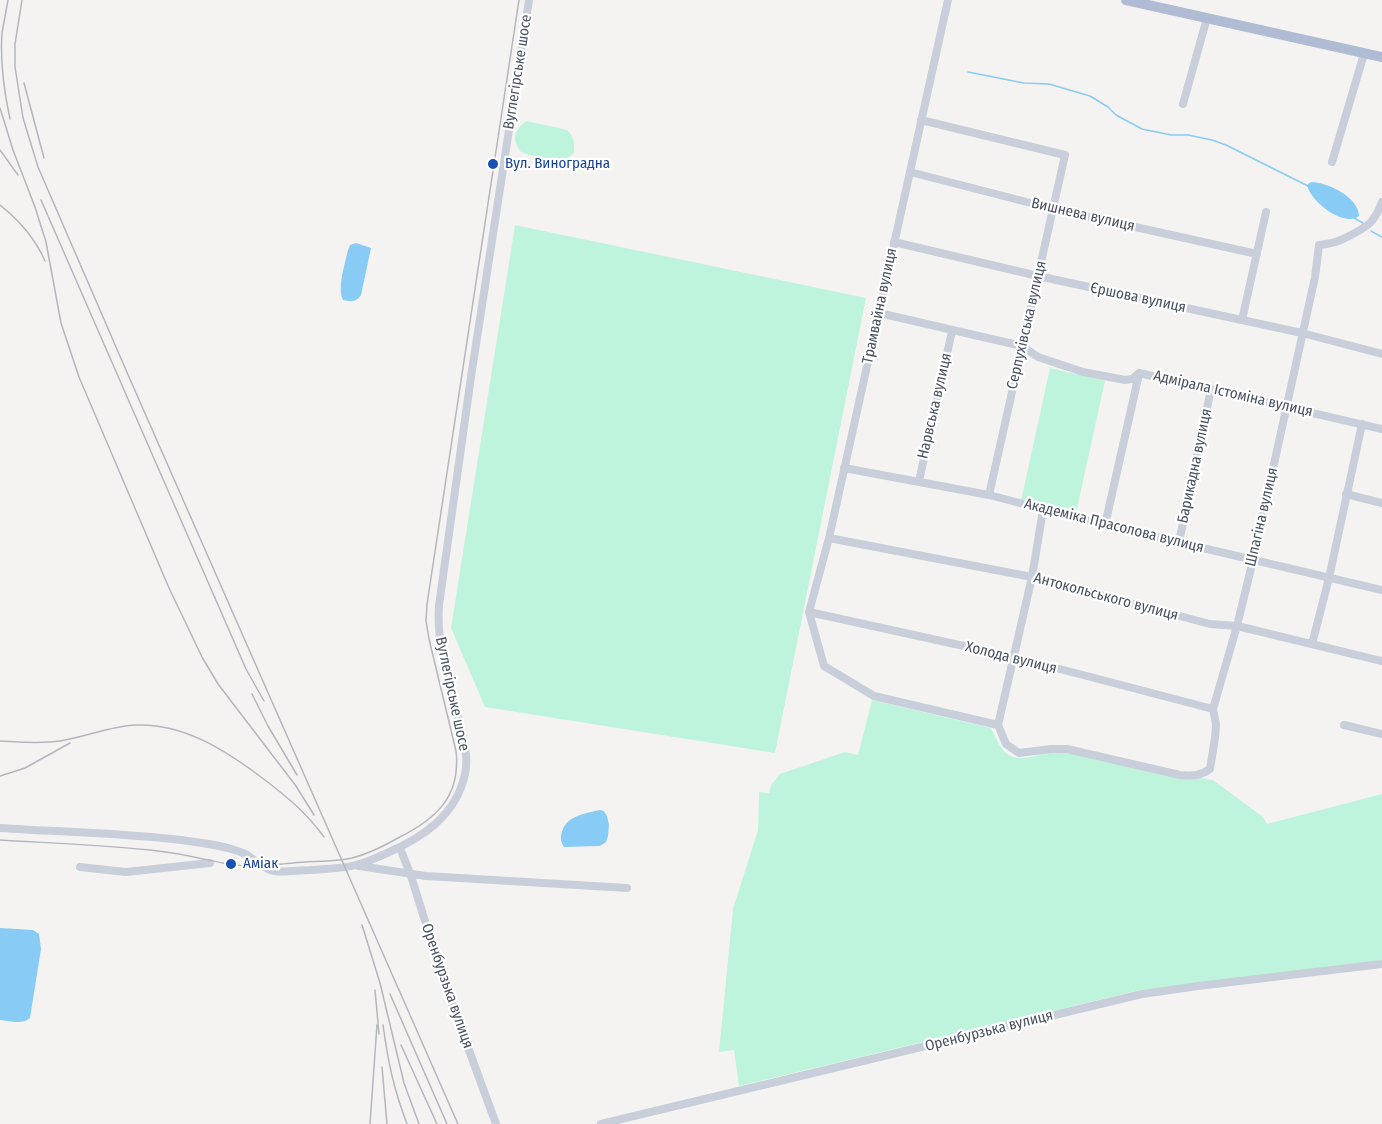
<!DOCTYPE html>
<meta charset="utf-8">
<style>
body{margin:0}
canvas{display:block;background:#f5f3f2}
</style>
<canvas width="1382" height="1124"></canvas>
<script>
const context = document.querySelector('canvas').getContext('2d');
context.lineJoin = 'round';
function paint(path, color) { context.fillStyle = color; context.fill(path, 'evenodd'); }
function trace(path, color, width, dash) { context.strokeStyle = color; context.lineWidth = width; context.lineCap = dash ? 'butt' : 'round'; context.setLineDash(dash || []); context.stroke(path); }
function write(font, color, halo, rows, align = 'center') {
  context.font = font + ' "Fira Sans Condensed",sans-serif'; context.lineWidth = 4.5; context.setLineDash([]); context.textBaseline = 'middle'; context.strokeStyle = halo; context.fillStyle = color; for (const [text, x, y, turn = 0] of rows) {
    context.save(); context.translate(x, y); context.rotate((+turn || 0) * Math.PI / 180); context.textAlign = isNaN(turn) ? turn : align; if (halo) context.strokeText(text, 0, 0); context.fillText(text, 0, 0); context.restore();
  }
}
const green = new Path2D(`
 M527 121 567 130C574 136 575 144 574 153 571 155 569 158 565 159 554 164 533 156 521 152 511 140 514 129 527 121Z
 M515 225 866 298 775 753 485 707 451 628Z
 M1050 368 1105 381 1076 513 1021 501Z
 M872 700 991 728C995 736 999 746 1005 752 1017 763 1033 756 1046 753 1051 752 1056 753 1061 752L1213 780 1263 817 1267 824 1382 794V961L1140 990 739 1086 734 1050 719 1052 733 909 758 830 759 792 769 793 771 785 780 774 845 752 858 755Z`);
const water = new Path2D(`
 M1311 182C1327 182 1359 197 1359 216 1344 228 1310 201 1307 185Z
 M356 243 371 248 361 295C356 302 352 302 343 300 337 288 345 264 348 250L350 245Z
 M600 810 604 811 607 816 609 825 608 836 606 842 600 846 564 847C560 841 560 836 563 829 569 815 587 813 600 810Z
 M0 928 33 930 39 934 41 949 30 1018C22 1025 10 1021 0 1020Z`);
const stream = new Path2D(`
 M968 72 1024 83 1049 84 1090 96 1108 107 1116 115 1142 129 1171 135H1188L1212 140 1226 145 1308 186
 M1354 218 1363 223
 M1371 231 1382 237`);
const minor = new Path2D(`
 M1183 104 1207 18
 M921 120 1065 155 989 495
 M1332 162 1364 54
 M910 172 1054 209 1257 254
 M894 242 1038 276 1302 333 1382 354
 M879 313 1022 346 1038 357 1083 372 1125 380 1132 379 1139 373 1382 429
 M1242 320 1266 212
 M844 468 989 495 1105 525 1382 590
 M919 481 952 331
 M1346 494 1382 503
 M1105 525 1139 374
 M829 538 1032 577 1210 624 1237 626 1382 661
 M1179 542 1211 389
 M809 612 824 666 874 696 998 725 1006 744 1019 753 1051 749H1067L1180 775C1192 776 1200 776 1210 769L1215 738 1216 724 1213 709 1237 626 1253 560 1315 277 1319 245C1334 243 1338 242 1351 235 1369 226 1375 221 1382 202
 M809 612 829 538 948 0
 M809 612 1014 657 1213 709
 M1312 644 1329 578 1362 424
 M998 725 1032 577 1043 510
 M1344 725 1382 734
 M0 828C60 832 121 833 181 840 201 843 224 845 243 853 254 858 262 869 274 871 286 873 299 870 310 870 325 869 341 869 356 865 366 863 375 858 385 854 422 838 456 816 465 774 469 756 463 739 459 721 449 682 436 645 439 605L471 377 529 0
 M400 848 411 876 444 982 496 1124
 M359 866 426 876 627 888
 M80 867 126 872 210 863
 M601 1124 1142 994 1198 986 1382 964`);
const major = new Path2D(`
 M1126 0 1382 57`);
const tram = new Path2D(`
 M0 840C50 843 100 845 150 850 168 852 186 855 203 859 218 862 233 866 248 866 263 867 279 864 293 863 313 861 334 862 352 858 368 854 384 846 398 838 436 819 461 797 456 751L429 639 426 621 427 604 519 0`);
const rail = new Path2D(`
 M8 0C6 11 4 22 2 33 0 61 4 91 10 119
 M22 0 15 44V67L23 118 38 167 129 377 458 1124
 M24 83 44 158
 M0 108 13 150 35 207 46 242 61 323 79 377 169 588 202 657 218 684 296 786 314 815
 M0 150 18 175
 M41 200 246 669 264 701
 M0 205C19 220 35 238 45 261
 M252 694 268 726 297 775
 M0 741C20 742 40 744 60 741 86 737 110 726 136 725 183 723 225 750 261 777 286 796 306 812 324 837
 M0 776 25 768 70 743
 M362 925 380 983 404 1083 419 1124
 M375 990 379 1034
 M390 994 447 1124
 M383 1025C388 1062 394 1090 407 1124
 M401 1045 437 1124
 M382 1067 387 1124
 M370 1124 377 1025`);
const markers = [
 [493,164,6,"#1a4fb4"],
 [231,864,6,"#1a4fb4"]
];
const streetNames = [
 ["Вуглегірське шосе",518,72,-81],
 ["Вишнева вулиця",1083,215,13],
 ["Єршова вулиця",1138,298,12],
 ["Трамвайна вулиця",880,306,-78],
 ["Серпухівська вулиця",1027,325,-77],
 ["Адмірала Істоміна вулиця",1233,394,13],
 ["Нарвська вулиця",935,406,-77],
 ["Барикадна вулиця",1195,466,-78],
 ["Шпагіна вулиця",1262,517,-77],
 ["Академіка Прасолова вулиця",1114,526,14],
 ["Антокольського вулиця",1106,597,15],
 ["Холода вулиця",1011,658,14],
 ["Вуглегірське шосе",452,694,78],
 ["Оренбурзька вулиця",447,986,71],
 ["Оренбурзька вулиця",989,1031,-14]
];
const transitNames = [
 ["Вул. Виноградна",505,164],
 ["Аміак",243,864]
];
paint(green, '#bff4dc');
paint(water, '#88ccf5');
trace(stream, '#88ccf5', 1.5);
trace(minor, '#c8cfdb', 8);
trace(major, '#b0bcd3', 10);
trace(tram, '#b4b6bd', 1.5);
trace(rail, '#b4b6bd', 1.5);
for (const [x, y, r, color] of markers) { const dot = new Path2D(); dot.arc(x, y, r, 0, 2 * Math.PI); context.fillStyle = color; context.fill(dot); trace(dot, '#fff', 2); }
write('15px', '#485162', '#fff', streetNames);
write('15px', '#164399', '#fff', transitNames, 'left');
</script>
